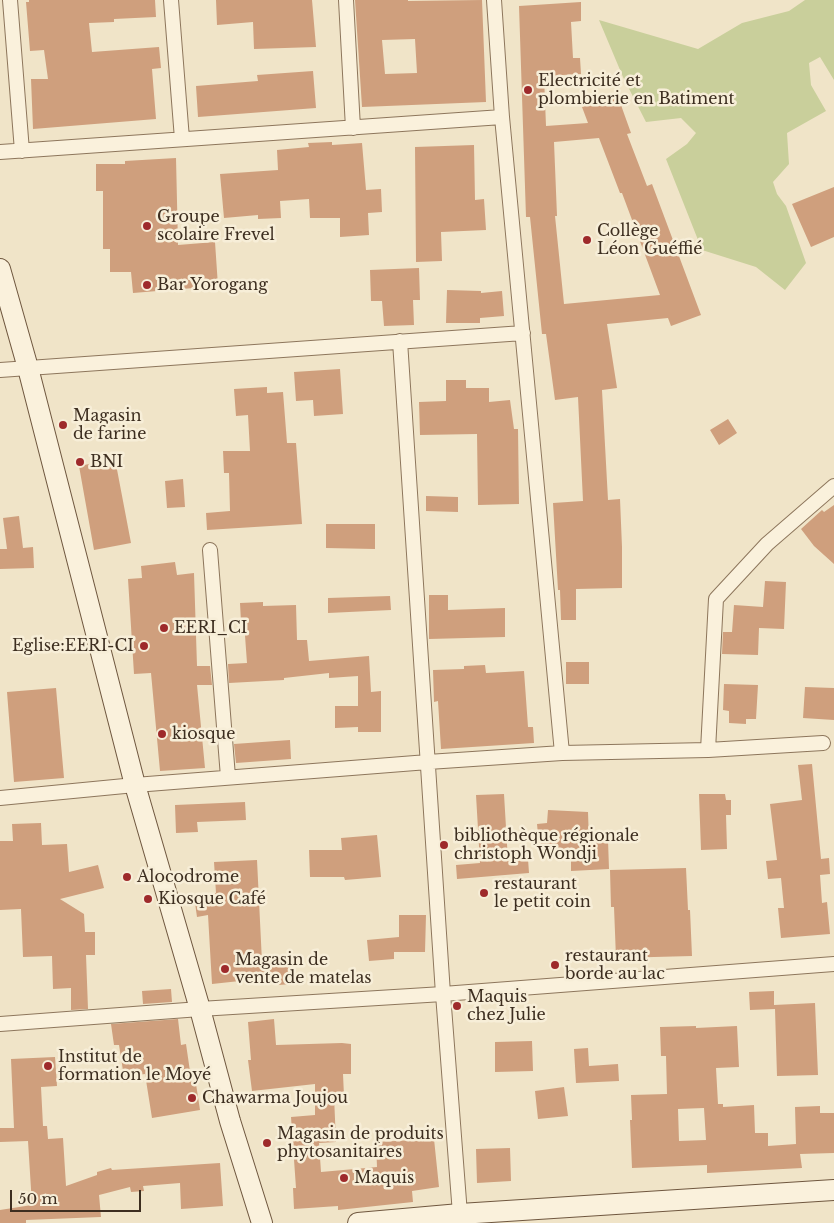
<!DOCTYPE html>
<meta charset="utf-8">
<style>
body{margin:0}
#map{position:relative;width:834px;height:1223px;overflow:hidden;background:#f0e4c8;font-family:"Libre Baskerville",serif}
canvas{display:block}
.scale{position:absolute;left:10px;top:1190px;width:131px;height:22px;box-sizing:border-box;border:2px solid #3d2e20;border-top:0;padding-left:6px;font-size:15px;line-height:18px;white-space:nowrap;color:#3d2e20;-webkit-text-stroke:4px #f7eed8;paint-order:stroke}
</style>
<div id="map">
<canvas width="834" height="1223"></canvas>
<div class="scale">50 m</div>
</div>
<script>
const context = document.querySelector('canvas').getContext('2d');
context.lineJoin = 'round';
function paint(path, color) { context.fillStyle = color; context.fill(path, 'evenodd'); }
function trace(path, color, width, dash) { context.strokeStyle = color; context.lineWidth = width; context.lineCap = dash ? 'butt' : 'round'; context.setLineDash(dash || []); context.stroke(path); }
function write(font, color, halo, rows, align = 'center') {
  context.font = font + ' "Libre Baskerville",serif'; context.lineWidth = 5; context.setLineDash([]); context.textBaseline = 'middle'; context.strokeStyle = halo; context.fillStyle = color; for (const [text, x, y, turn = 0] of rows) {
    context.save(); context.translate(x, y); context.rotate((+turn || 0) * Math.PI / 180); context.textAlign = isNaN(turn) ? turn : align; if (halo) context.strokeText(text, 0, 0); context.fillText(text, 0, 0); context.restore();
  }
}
const green = new Path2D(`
 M805 0H834V80L820 57 809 63 811 85 826 111 787 133 789 164 773 182 777 194 786 206 806 263 785 290 756 267 702 250 666 159 687 144 696 133 681 118 646 122 623 77 599 20 698 49 742 23 789 11Z`);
const building = new Path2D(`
 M29 0H155L156 17 114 19V22L89 23 92 52 159 47 161 68 152 69 156 119 33 129 31 79H48L44 50 30 51 26 2H29Z
 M216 0H312L316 47 254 49 253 22 217 25Z
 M355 0H408V1L482 0 486 102 362 107ZM415 39 417 73 385 74 382 40Z
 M581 2V21L571 22 573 58H580L581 74 544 76 546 126 588 123 582 107 617 94 631 133 627 134 647 186 652 184 701 315 671 326 668 318 607 324 617 388 602 390 608 500 620 499 622 547V588L576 589V620H561L560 590H558L553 503 583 501 578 397 555 400 546 334H542L530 217H526L519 6ZM599 138 620 193H622L660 295 564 304 555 216H557L554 142Z
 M313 71 316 108 198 117 196 86 258 81 257 75Z
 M332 142V145L362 143 366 190 381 189 382 212 368 213 369 235 340 237V218H310L309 199 280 201 281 218 258 219V215L224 218 220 174 278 170 277 150 309 147 308 143Z
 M474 145 475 200 484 199 486 230 441 232 442 261 416 262 415 147Z
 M176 158 178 245 215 242 218 286 133 293 131 272H110V249H103V191H96V164H125V161Z
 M834 187V237L811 247 792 204Z
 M419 268 420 300H413L414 325 384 326 382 301H371L370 270Z
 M447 290 481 291V293L502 291 504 316 480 318V323H446Z
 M340 369 343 414 314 416 313 400 296 401 294 372Z
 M446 380H466V388H489V402L510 400 514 429H518L519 504 478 505 477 434 420 435 419 402 446 401Z
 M267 387V393L283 392 287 443H296L302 524 207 530 206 513 230 511 229 473H224L223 451H250L248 415 236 416 234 389Z
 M728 419 737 433 719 445 710 430Z
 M115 459 131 543 94 550 79 466Z
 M183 479 185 507 167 508 165 481Z
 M426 496 458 497V512L426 511Z
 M834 505V564L814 546 801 529 822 510 824 512Z
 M19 516 23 548 33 547 34 568 0 569V549H7L3 518Z
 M326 524H375V549L326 548Z
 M175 562 177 575 194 573 197 666H210L212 685H197L205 768 160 771 151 673 134 674 128 579 142 578 141 566Z
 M765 581 786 582 784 629 759 628 758 655 722 654 723 632H732L734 605 763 607Z
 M429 595H448V610L505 608V637L429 639Z
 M390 596 391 610 328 613V598Z
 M263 602V606L296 605 297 640H307L309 661 369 656 371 692 381 691V732H358V727L335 728V706H358V676L329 678V673L284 678V680L229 683 228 664 247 663 244 622H241L240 603Z
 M566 662H589V684H566Z
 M485 665 486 673 524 671 528 727H533L534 743 441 749 438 701 434 702 433 670 464 669V666Z
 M724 684 758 685 756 719H746V724L729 723V711L723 710Z
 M805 687 834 688V720L803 718Z
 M56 688 64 778 14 782 7 692Z
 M290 740 291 759 236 763 234 744Z
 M812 764 821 859 829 858 830 874 820 875 822 903 827 902 830 934 781 938 778 908H784L781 878 768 879 766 861 777 860 770 804 802 800 798 765Z
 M504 794 508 861 528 859 529 873 457 879 456 865 480 863 476 795Z
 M699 794H725L726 800H731V815H726L727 849 701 850Z
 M245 802 246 820 197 822 198 832 176 833 175 805Z
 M548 810 588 812 589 841 608 840 609 869 571 871V853L540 855 537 824 547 823Z
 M41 823 42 845 67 844 69 872 98 865 104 888 60 899 84 914 85 932H95V955H86L88 1009 71 1010V988L53 989 52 956 23 957 21 909 0 910V841H13L12 824Z
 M377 835 381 877 345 880 344 877H310L309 850H342L341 838Z
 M257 860 262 962 290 960 292 984 278 985 277 977 212 984 208 915 197 917 194 896 216 893 214 862Z
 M686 868 688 910H690L692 956 616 958 614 907H611L610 870Z
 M399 915H426L425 952H394V959L369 961 367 940 399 937Z
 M171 989 172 1002 143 1004 142 991Z
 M774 991V1005L815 1003 818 1075 777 1076 775 1009 750 1010 749 992Z
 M178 1019 181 1045 186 1044 192 1085 196 1084 200 1110 152 1118 145 1074 124 1077 119 1045H114L111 1024Z
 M274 1019 276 1045 342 1043 351 1044V1074H343L344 1096H334L336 1142 319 1143 321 1172 377 1167 376 1142 434 1139 439 1187 412 1191 413 1202 338 1210V1206L294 1209 293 1188H296L291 1117 315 1115V1084L252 1091 248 1060H251L248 1022Z
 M696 1026V1028L737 1026 739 1067 716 1068 718 1104H723V1107L754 1105 755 1133H768V1146L796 1144 795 1107 820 1106V1113H834V1153L800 1154 802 1168 707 1173V1165L632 1168 630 1120H632L631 1095 667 1094 666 1056H661L660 1027ZM704 1108 706 1140 679 1141 678 1109Z
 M532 1041 533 1071 495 1072V1042Z
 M588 1048 589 1066 618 1064 619 1081 576 1083 574 1049Z
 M55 1057 57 1086 41 1087 43 1126H47L48 1139 63 1138 66 1186 97 1175V1172L111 1168 112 1170 220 1163 223 1206 181 1209 180 1183 143 1186 144 1191 131 1192 130 1187 99 1195 101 1217 26 1220V1223H0V1210L32 1205 28 1141 0 1142V1128H14L11 1059Z
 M564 1087 568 1116 538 1119 535 1091Z
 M510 1148 511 1181 477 1183 476 1149Z`);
const street = new Path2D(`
 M10 0 22 151
 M171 0 182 139
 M346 0 353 128
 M494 0 502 117 562 753
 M0 152 502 117
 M400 341 443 994 460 1214
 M0 370 523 333
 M210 550 228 777
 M708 750 716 599 767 544 834 486
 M0 798 135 785 428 762 562 753 708 750 823 743
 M0 1024 200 1009 443 994 834 964`);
const secondary = new Path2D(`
 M0 269 28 368 135 785 200 1009 230 1121 262 1223
 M358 1223 460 1214 834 1190`);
const markers = [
 [528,90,5,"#9e2a2b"],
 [147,226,5,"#9e2a2b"],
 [587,240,5,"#9e2a2b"],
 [147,285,5,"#9e2a2b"],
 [63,425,5,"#9e2a2b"],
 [80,462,5,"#9e2a2b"],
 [164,628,5,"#9e2a2b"],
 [144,646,5,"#9e2a2b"],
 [162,734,5,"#9e2a2b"],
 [444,845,5,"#9e2a2b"],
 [127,877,5,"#9e2a2b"],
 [484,893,5,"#9e2a2b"],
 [148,899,5,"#9e2a2b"],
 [555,965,5,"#9e2a2b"],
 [225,969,5,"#9e2a2b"],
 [457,1006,5,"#9e2a2b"],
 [48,1066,5,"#9e2a2b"],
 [192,1098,5,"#9e2a2b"],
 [267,1143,5,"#9e2a2b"],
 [344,1178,5,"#9e2a2b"]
];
const poiNames = [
 ["Electricité et",538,81],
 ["plombierie en Batiment",538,99],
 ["Groupe",157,217],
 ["scolaire Frevel",157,235],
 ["Collège",597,231],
 ["Léon Guéffié",597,249],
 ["Bar Yorogang",157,285],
 ["Magasin",73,416],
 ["de farine",73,434],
 ["BNI",90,462],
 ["EERI_CI",174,628],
 ["Eglise:EERI-CI",134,646,"right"],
 ["kiosque",172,734],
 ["bibliothèque régionale",454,836],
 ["christoph Wondji",454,854],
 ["Alocodrome",137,877],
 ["restaurant",494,884],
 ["le petit coin",494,902],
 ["Kiosque Café",158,899],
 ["restaurant",565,956],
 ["borde au lac",565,974],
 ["Magasin de",235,960],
 ["vente de matelas",235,978],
 ["Maquis",467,997],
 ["chez Julie",467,1015],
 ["Institut de",58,1057],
 ["formation le Moyé",58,1075],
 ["Chawarma Joujou",202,1098],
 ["Magasin de produits",277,1134],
 ["phytosanitaires",277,1152],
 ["Maquis",354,1178]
];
paint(green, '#c9cf9b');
paint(building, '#cf9f7d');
trace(street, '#8d765c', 16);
trace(secondary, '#6f573f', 22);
trace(street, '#faf1dc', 14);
trace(secondary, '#faf1dc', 20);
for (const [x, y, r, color] of markers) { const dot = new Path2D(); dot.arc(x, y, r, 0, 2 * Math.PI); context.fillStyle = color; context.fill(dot); trace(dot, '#f7eed8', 2); }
write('16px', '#3d2e20', '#f7eed8', poiNames, 'left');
</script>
